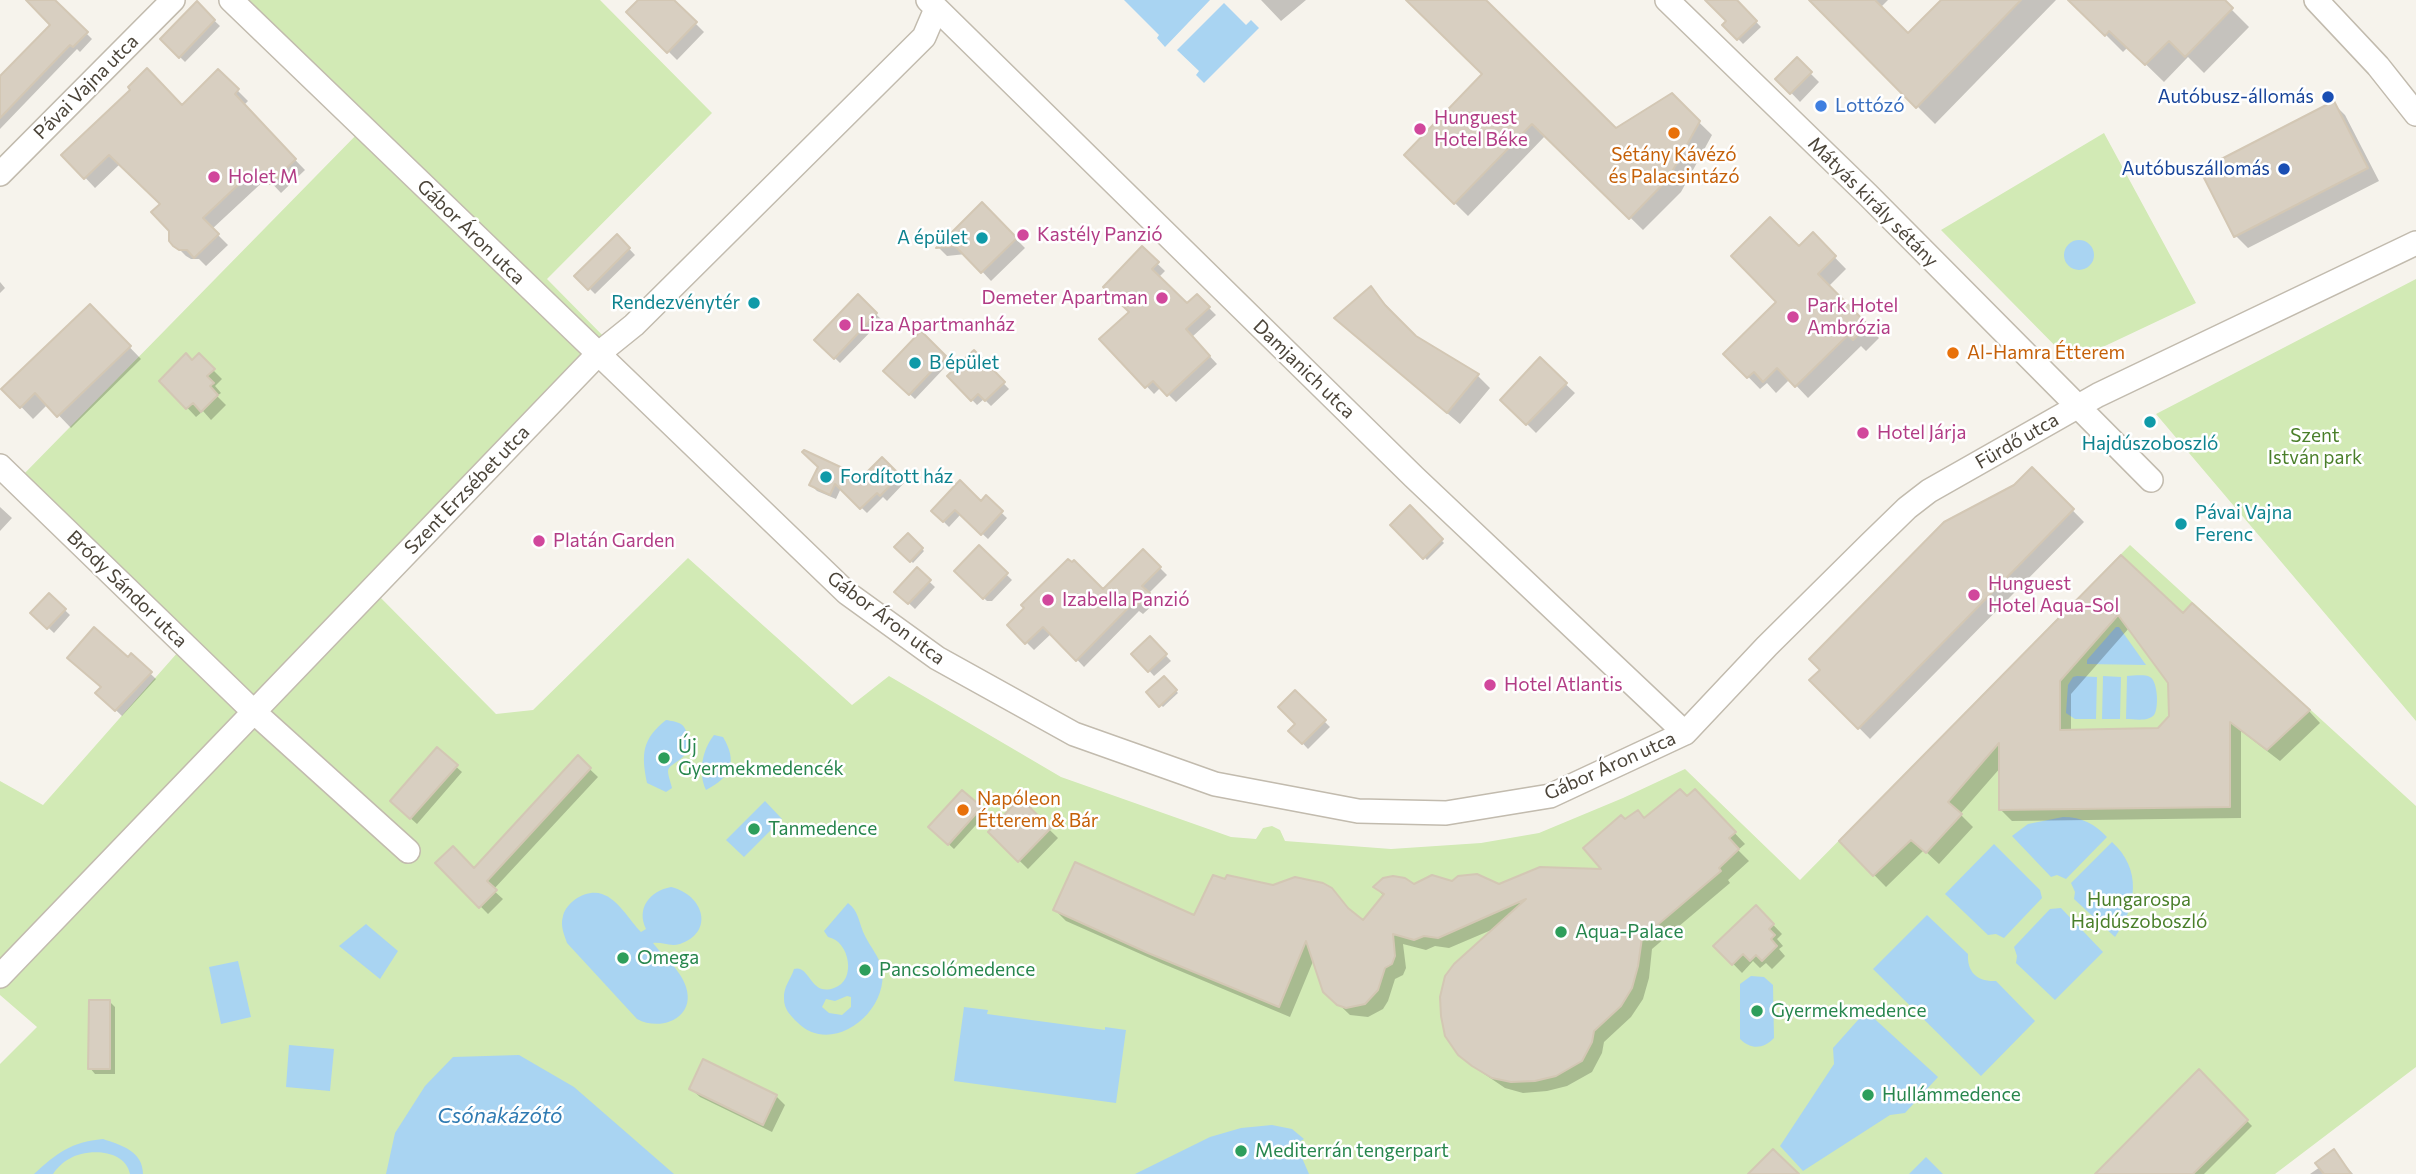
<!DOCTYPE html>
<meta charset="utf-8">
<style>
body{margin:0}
canvas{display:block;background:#f6f3ec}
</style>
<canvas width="2416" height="1174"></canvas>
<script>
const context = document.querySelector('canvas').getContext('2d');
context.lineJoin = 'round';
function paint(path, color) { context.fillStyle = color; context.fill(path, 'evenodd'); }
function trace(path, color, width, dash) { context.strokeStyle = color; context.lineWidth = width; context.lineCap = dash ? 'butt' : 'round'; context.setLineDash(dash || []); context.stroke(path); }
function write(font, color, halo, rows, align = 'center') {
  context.font = font + ' Commissioner,sans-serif'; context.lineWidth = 5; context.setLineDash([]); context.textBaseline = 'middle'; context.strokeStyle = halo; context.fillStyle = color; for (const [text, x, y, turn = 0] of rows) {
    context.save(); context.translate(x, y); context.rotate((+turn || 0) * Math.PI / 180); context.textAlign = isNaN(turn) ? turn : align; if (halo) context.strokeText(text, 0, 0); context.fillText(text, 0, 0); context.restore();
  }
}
const green = new Path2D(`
 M249 0H600L712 113 547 279 613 346 371 588 496 714 533 710 688 558 852 705 889 676 1061 777 1231 837 1256 839 1263 828 1272 826 1280 830 1285 841 1391 849 1481 843 1539 833 1623 798 1685 769 1800 880 2130 545 2416 806V1067L2275 1174H0V1064L37 1027 0 995V781L43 805 186 643 20 478 364 127Z
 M2104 133 2196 303 2071 362 1941 230Z
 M2416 279V721L2156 414Z`);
const water = new Path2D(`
 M1124 0H1210L1165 47 1157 38 1159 35Z
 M1224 3 1246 25 1251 20 1259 28 1204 83 1196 75 1199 71 1177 50Z
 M2064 255a15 15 0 1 1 30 0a15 15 0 1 1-30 0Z
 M2116 627H2119L2146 665 2087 664V660Z
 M2077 676 2097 677 2096 719H2075L2066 713 2068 685 2073 677Z
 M2103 676 2121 677 2120 719H2102Z
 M2127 676C2133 676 2144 674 2150 677 2158 681 2159 709 2154 715 2148 722 2134 719 2126 719Z
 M666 720C677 722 684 722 687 734 696 760 669 761 668 771 668 776 671 783 672 788L666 792 647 783C641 754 642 739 666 720Z
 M714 735 723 737C738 762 731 777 706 790 698 773 702 750 714 735Z
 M765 801 782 819 744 857 726 840Z
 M2063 817C2082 817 2095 824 2107 837L2066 879 2057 875 2051 877 2012 836 2028 824Z
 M2112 842C2142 869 2137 906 2115 937L2074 899 2075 892 2071 883Z
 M1994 844 2040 890 2042 898 2004 938 1996 934 1988 935 1945 894Z
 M671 887C704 895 715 932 680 944 670 947 663 942 653 943 663 956 681 970 686 987 696 1018 661 1032 637 1019L567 943C564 934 560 926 563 916 567 901 587 889 602 894 618 899 630 921 641 932L646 929C636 908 650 891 671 887Z
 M848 903C859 911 859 924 865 936 871 948 879 956 882 969 889 1013 831 1057 797 1022 790 1015 784 1009 784 999 783 987 791 979 794 969 810 964 810 997 834 988 857 981 850 941 828 937L824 931ZM847 996 851 997V1007L842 1015 829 1013 822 1007 826 999 835 1001Z
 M2061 908 2103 952 2055 1000 2016 963 2017 956 2014 947 2050 909Z
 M1927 915 1968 954C1967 972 1977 982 1996 981L2035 1021 1981 1076 1873 969Z
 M366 924 398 951 380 979 339 946Z
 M238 961 251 1017 221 1024 209 967Z
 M1751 976 1764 977 1773 985 1774 1038C1764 1049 1751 1050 1740 1039V984Z
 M964 1007 988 1010 987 1014 1105 1030V1027L1126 1030 1116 1103 954 1081Z
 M1866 1011 1938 1077 1905 1113 1890 1115 1803 1171 1780 1146 1834 1064 1833 1048Z
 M289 1045 334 1049 330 1091 286 1087Z
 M519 1055 574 1087 674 1174H386L395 1133 425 1086 453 1057Z
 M1272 1125 1292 1129 1304 1139 1296 1144 1309 1174H1135L1210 1137 1241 1128Z
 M103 1139C121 1145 143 1151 143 1174H130C125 1149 87 1148 69 1159 63 1162 57 1168 53 1174H34C57 1153 71 1142 103 1139Z
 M1926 1157 1943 1174H1909Z`);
const shadow = new Path2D(`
 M44 0H53L92 39 80 52 77 49 0 129V78L53 25Z
 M641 0H672L704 32 677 60 629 12Z
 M1261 0H1306L1281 21Z
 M1408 0H1483L1616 130 1672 96 1712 135 1681 192 1643 230 1546 135 1468 216 1406 155 1484 75Z
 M1707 0H1738L1737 2 1761 27 1743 44 1725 25 1728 21Z
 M1811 0H1888L1880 8 1908 36 1943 0H2056L1935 124Z
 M2083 0H2222L2249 27 2204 73 2188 57 2164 82 2128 47 2123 52 2077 6Z
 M197 4 220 26 185 62 162 39Z
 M1797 60 1819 82 1800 102 1778 79Z
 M218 71 248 101 243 106 305 170 281 193 267 178 212 229 228 245 206 266 199 259H191L186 256 175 245 162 204 120 164 95 188 64 155 183 108Z
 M2333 103 2345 115 2379 181 2248 248 2236 236 2202 171Z
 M982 205 1025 248 991 281 966 254 947 256 939 248Z
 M1813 235 1846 269 1828 287 1879 338 1866 351 1861 346 1808 398 1790 379 1776 393 1767 383 1760 389 1726 354 1779 302Z
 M617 236 635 255 595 294 577 276Z
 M1142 249 1165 271 1159 277 1187 305 1197 296 1216 315 1192 337 1217 364 1176 402 1161 387 1154 394 1102 339 1131 312Z
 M0 282 5 288 0 293Z
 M1371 288 1415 337 1478 376 1490 388 1460 424 1348 330Z
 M858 297 882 320 840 363 816 340Z
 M90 306 141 359 71 428 48 404 33 419 4 389Z
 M921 334 950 362 915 399 885 371Z
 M973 352 1009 389 991 406 984 399 977 405 949 376Z
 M199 356 222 379 215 386 221 393 217 396 226 405 211 420 203 411 196 417 162 381Z
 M1540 360 1575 393 1536 433 1502 399Z
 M882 459 905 482 887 501 883 497 867 513 841 488 836 499 817 491 811 485 862 479Z
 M2032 469 2084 522 1870 739 1812 680Z
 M986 498 1007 518 988 539 961 514 949 527 933 511 982 503Z
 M0 507 12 518 0 531Z
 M1410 508 1444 543 1427 560 1393 525Z
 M908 535 924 551 913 563 897 547Z
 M979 548 1012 580 992 601H987L956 571Z
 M1143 551 1167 575 1148 594 1156 602 1143 614 1139 611 1084 667 1052 633 1034 650 1009 625 1103 592Z
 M2121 557 2183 616 2309 711 2320 723 2280 761 2241 731V818L2012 821 2000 809 2001 767 1960 814 1973 827 1939 864 1924 850 1886 887 1841 841ZM2129 628 2170 683 2171 717 2158 730 2071 731V694Z
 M917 570 935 587 915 609 897 592Z
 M49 595 70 615 54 633 33 613Z
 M1150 639 1171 661 1154 676 1134 654Z
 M132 656 156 679 122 716 97 692Z
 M1164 678 1178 693 1163 707 1148 692Z
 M1295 692 1330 727 1308 749 1291 731 1297 724Z
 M437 750 462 772 417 824 398 807Z
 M578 758 598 777 493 890 503 899 488 914 438 863 474 870Z
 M1695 791 1745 844 1738 850 1749 861 1728 880 1730 883 1652 949 1649 978 1643 999 1631 1017 1604 1042 1602 1053 1592 1072 1567 1086 1547 1091 1523 1093 1505 1088 1471 1065 1459 1054 1496 928 1449 948 1435 946 1426 950 1403 944 1406 968 1403 975 1395 979 1388 1001 1383 1009 1368 1017 1350 1015 1325 991 1314 959 1290 1017 1161 963 1066 921 1055 910 1195 918 1353 915 1363 922 1384 896 1375 887 1452 883 1499 886 1604 871 1625 821 1645 820 1687 798Z
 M962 792 986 814 954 849 930 827Z
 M1020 801 1058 838 1028 869 990 832Z
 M1756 907 1782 934 1777 939 1783 946 1779 949 1785 956 1772 969 1766 963 1760 968 1753 961 1742 973 1716 946Z
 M110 1002 115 1007V1074H95L90 1068Z
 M2199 1072 2252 1126 2204 1174H2097Z
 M691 1089 776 1096 785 1105 772 1132 700 1097Z
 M2334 1152 2353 1174H2310L2320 1167Z`);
const building = new Path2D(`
 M26 0H55L88 32 73 47 70 45 0 118V76L50 25Z
 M638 0H674L697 22 667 53 626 12Z
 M1406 0H1486L1616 128 1672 93 1700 121 1668 179 1629 219 1532 124 1454 204 1404 155 1482 74Z
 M1705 0H1737L1757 21 1737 40 1722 25 1726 21Z
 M1809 0H1875L1908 33 1941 0H2021L1916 108Z
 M2068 0H2225L2233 8 2185 57 2169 41 2145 65 2109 31 2105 36Z
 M197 1 215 20 179 58 160 39Z
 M1797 57 1812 72 1790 94 1775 79Z
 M147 68 182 105 218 69 239 89 235 94 296 159 270 184 256 168 203 218 219 234 194 258 187 250H179L173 246 169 241V231L151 212 160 204 109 155 84 179 61 155 130 90 128 87Z
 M2334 101 2368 168 2234 237 2200 170Z
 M982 202 1017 238 981 273 955 246 936 248Z
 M1770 217 1799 246 1813 232 1836 256 1818 274 1868 325 1853 340 1848 335 1795 387 1777 368 1763 382 1754 372 1747 378 1723 354 1776 302 1731 256Z
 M617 234 630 248 588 290 574 276Z
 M1142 246 1159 262 1152 269 1187 303 1197 294 1210 307 1186 329 1210 356 1167 396 1153 381 1145 388 1099 339 1129 312 1103 287Z
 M1371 286 1385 305 1416 336 1479 374 1447 413 1334 318Z
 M858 294 877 313 834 359 814 340Z
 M90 304 131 346 57 417 35 393 20 408 1 389Z
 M921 331 946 356 909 395 883 371Z
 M974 350 1005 382 985 401 978 394 971 401 947 376Z
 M186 353 192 360 199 353 215 369 207 376 214 383 210 386 218 395 201 412 193 403 186 409 159 381Z
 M1540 357 1567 383 1526 425 1500 400Z
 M804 450 862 477 882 457 900 475 880 496 877 493 860 509 835 484 830 495 809 485 818 467 802 452Z
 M2032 467 2074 509 1858 729 1809 680 1820 670 1809 659 1944 522 2014 485Z
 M960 480 981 501 986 495 1003 511 981 535 955 510 943 522 931 511Z
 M1410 505 1443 539 1423 559 1390 525Z
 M908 533 923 548 910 562 894 547Z
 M979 545 1008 573 983 599 954 571Z
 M1143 549 1161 567 1142 586 1150 593 1134 608 1131 605 1076 661 1043 627 1025 644 1007 625 1024 608 1021 605 1068 559 1072 562 1074 560 1103 589Z
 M2121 555 2183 613 2192 603 2310 710 2267 750 2230 722V807L1999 810V743L1948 802 1962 814 1926 853 1911 840 1873 876 1839 841ZM2118 615 2168 683 2169 716 2158 728 2060 730V681Z
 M917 567 931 580 908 604 894 592Z
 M49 593 66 609 47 629 30 613Z
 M94 627 128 657 131 653 152 672 115 711 95 693 101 687 67 658Z
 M1150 636 1167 654 1148 672 1131 654Z
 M1164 676 1177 690 1159 707 1146 692Z
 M1295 690 1326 720 1302 744 1288 731 1295 724 1278 707Z
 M437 747 458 765 410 819 390 801Z
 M578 755 591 768 487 881 497 890 479 908 435 863 453 846 474 868Z
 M1680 789 1687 796 1695 789 1736 832 1729 838 1739 849 1719 868 1721 871 1642 938 1638 966 1632 988 1621 1006 1594 1031 1592 1042 1582 1061 1556 1076 1535 1081 1511 1082 1492 1078 1472 1066 1458 1055 1445 1036 1441 1016 1440 997 1445 976 1454 964 1526 899 1438 938 1424 936 1414 940 1393 934 1395 956 1392 964 1385 968 1378 990 1365 1004 1346 1008 1337 1005 1323 992 1306 941 1279 1007 1148 953 1053 910 1075 862 1194 915 1213 875 1225 879 1227 875 1273 885 1295 877 1323 883 1332 888 1348 908 1363 920 1384 894 1373 887 1383 878 1393 876 1405 878 1414 884 1432 875 1452 881 1458 876 1477 874 1499 884 1540 867 1601 869 1583 848 1621 815 1625 819 1638 810 1644 818Z
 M962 790 982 807 948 845 928 827Z
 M1020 798 1051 828 1018 862 988 832Z
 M1756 905 1774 924 1769 929 1775 935 1771 939 1777 946 1762 961 1756 955 1750 961 1743 954 1732 965 1713 946Z
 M89 1000H110V1069H88Z
 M703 1059 777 1095 763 1125 689 1089Z
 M2199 1069 2248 1120 2193 1174H2095Z
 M1773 1149 1799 1174H1748Z
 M2334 1149 2351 1174H2324L2315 1163Z`);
const minor = new Path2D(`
 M231 0 847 593 937 658 1074 734 1215 784 1358 811 1446 813 1550 796 1685 733 1767 646 1870 544 1907 508 1929 491 2098 395 2416 243
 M928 0 1414 477 1685 733
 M1667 0 1867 194 2151 480
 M2316 0 2378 66 2416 114
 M0 174 173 0
 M0 466 253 711 408 851
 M0 976 598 354 634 325 924 37 936 9`);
const markers = [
 [2328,97,7,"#1a4fb4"],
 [1821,106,7,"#3f7fe0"],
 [1420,129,7,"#d1479c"],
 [1674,133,7,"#e8710a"],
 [2284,169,7,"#1a4fb4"],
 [214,177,7,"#d1479c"],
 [1023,235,7,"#d1479c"],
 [982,238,7,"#0f9aa8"],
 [1162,298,7,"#d1479c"],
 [754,303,7,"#0f9aa8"],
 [1793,317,7,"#d1479c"],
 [845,325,7,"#d1479c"],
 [1953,353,7,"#e8710a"],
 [915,363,7,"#0f9aa8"],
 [2150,422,7,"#0f9aa8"],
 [1863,433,7,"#d1479c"],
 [826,477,7,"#0f9aa8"],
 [2181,524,7,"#0f9aa8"],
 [539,541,7,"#d1479c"],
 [1974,595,7,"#d1479c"],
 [1048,600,7,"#d1479c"],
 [1490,685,7,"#d1479c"],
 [664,758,7,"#2e9e5b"],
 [963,810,7,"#e8710a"],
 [754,829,7,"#2e9e5b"],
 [1561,932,7,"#2e9e5b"],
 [623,958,7,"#2e9e5b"],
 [865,970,7,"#2e9e5b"],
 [1757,1011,7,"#2e9e5b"],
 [1868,1095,7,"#2e9e5b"],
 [1241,1151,7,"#2e9e5b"]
];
const streetNames = [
 ["Pávai Vajna utca",86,87,-45],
 ["Mátyás király sétány",1873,202,45],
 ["Gábor Áron utca",471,232,44],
 ["Damjanich utca",1304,369,44],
 ["Fürdő utca",2017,441,-30],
 ["Szent Erzsébet utca",467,490,-46],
 ["Bródy Sándor utca",127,589,44],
 ["Gábor Áron utca",886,618,37],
 ["Gábor Áron utca",1610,766,-24]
];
const transitNames = [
 ["Autóbusz-állomás",2314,97],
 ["Autóbuszállomás",2270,169]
];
const shopNames = [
 ["Lottózó",1835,106]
];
const hotelNames = [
 ["Hunguest",1434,118],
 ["Hotel Béke",1434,140],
 ["Holet M",228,177],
 ["Kastély Panzió",1037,235],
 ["Demeter Apartman",1148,298,"right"],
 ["Park Hotel",1807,306],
 ["Ambrózia",1807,328],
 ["Liza Apartmanház",859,325],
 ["Hotel Járja",1877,433],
 ["Platán Garden",553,541],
 ["Hunguest",1988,584],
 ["Hotel Aqua-Sol",1988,606],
 ["Izabella Panzió",1062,600],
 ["Hotel Atlantis",1504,685]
];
const foodNames = [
 ["Sétány Kávézó",1674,155,"center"],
 ["és Palacsintázó",1674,177,"center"],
 ["Al-Hamra Étterem",1967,353],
 ["Napóleon",977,799],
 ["Étterem & Bár",977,821]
];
const cultureNames = [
 ["A épület",968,238,"right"],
 ["Rendezvénytér",740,303,"right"],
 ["B épület",929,363],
 ["Hajdúszoboszló",2150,444,"center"],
 ["Fordított ház",840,477],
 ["Pávai Vajna",2195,513],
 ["Ferenc",2195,535]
];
const parkNames = [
 ["Szent",2315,436],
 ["István park",2315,458],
 ["Hungarospa",2139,900],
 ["Hajdúszoboszló",2139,922]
];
const leisureNames = [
 ["Új",678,747],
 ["Gyermekmedencék",678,769],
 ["Tanmedence",768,829],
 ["Aqua-Palace",1575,932],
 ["Omega",637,958],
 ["Pancsolómedence",879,970],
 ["Gyermekmedence",1771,1011],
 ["Hullámmedence",1882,1095],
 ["Mediterrán tengerpart",1255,1151]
];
const waterNames = [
 ["Csónakázótó",500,1116]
];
paint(green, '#d2eab5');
paint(water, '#a9d4f2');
paint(shadow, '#0003');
paint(building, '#d8cfc1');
trace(building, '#d3c7b4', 2);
trace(minor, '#c2bbae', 26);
trace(minor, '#fff', 23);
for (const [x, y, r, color] of markers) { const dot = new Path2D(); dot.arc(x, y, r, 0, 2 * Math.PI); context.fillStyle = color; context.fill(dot); trace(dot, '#fff', 2.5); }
write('19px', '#4b4439', '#fff', streetNames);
write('19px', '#164399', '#fff', transitNames, 'right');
write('19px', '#366cbe', '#fff', shopNames, 'left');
write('19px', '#b23c85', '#fff', hotelNames, 'left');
write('19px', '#c56008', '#fff', foodNames, 'left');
write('19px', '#0d838f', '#fff', cultureNames, 'left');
write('19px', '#4a7f2a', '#fff', parkNames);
write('19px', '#27864d', '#fff', leisureNames, 'left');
write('italic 21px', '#2e7ab2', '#fff', waterNames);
</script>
